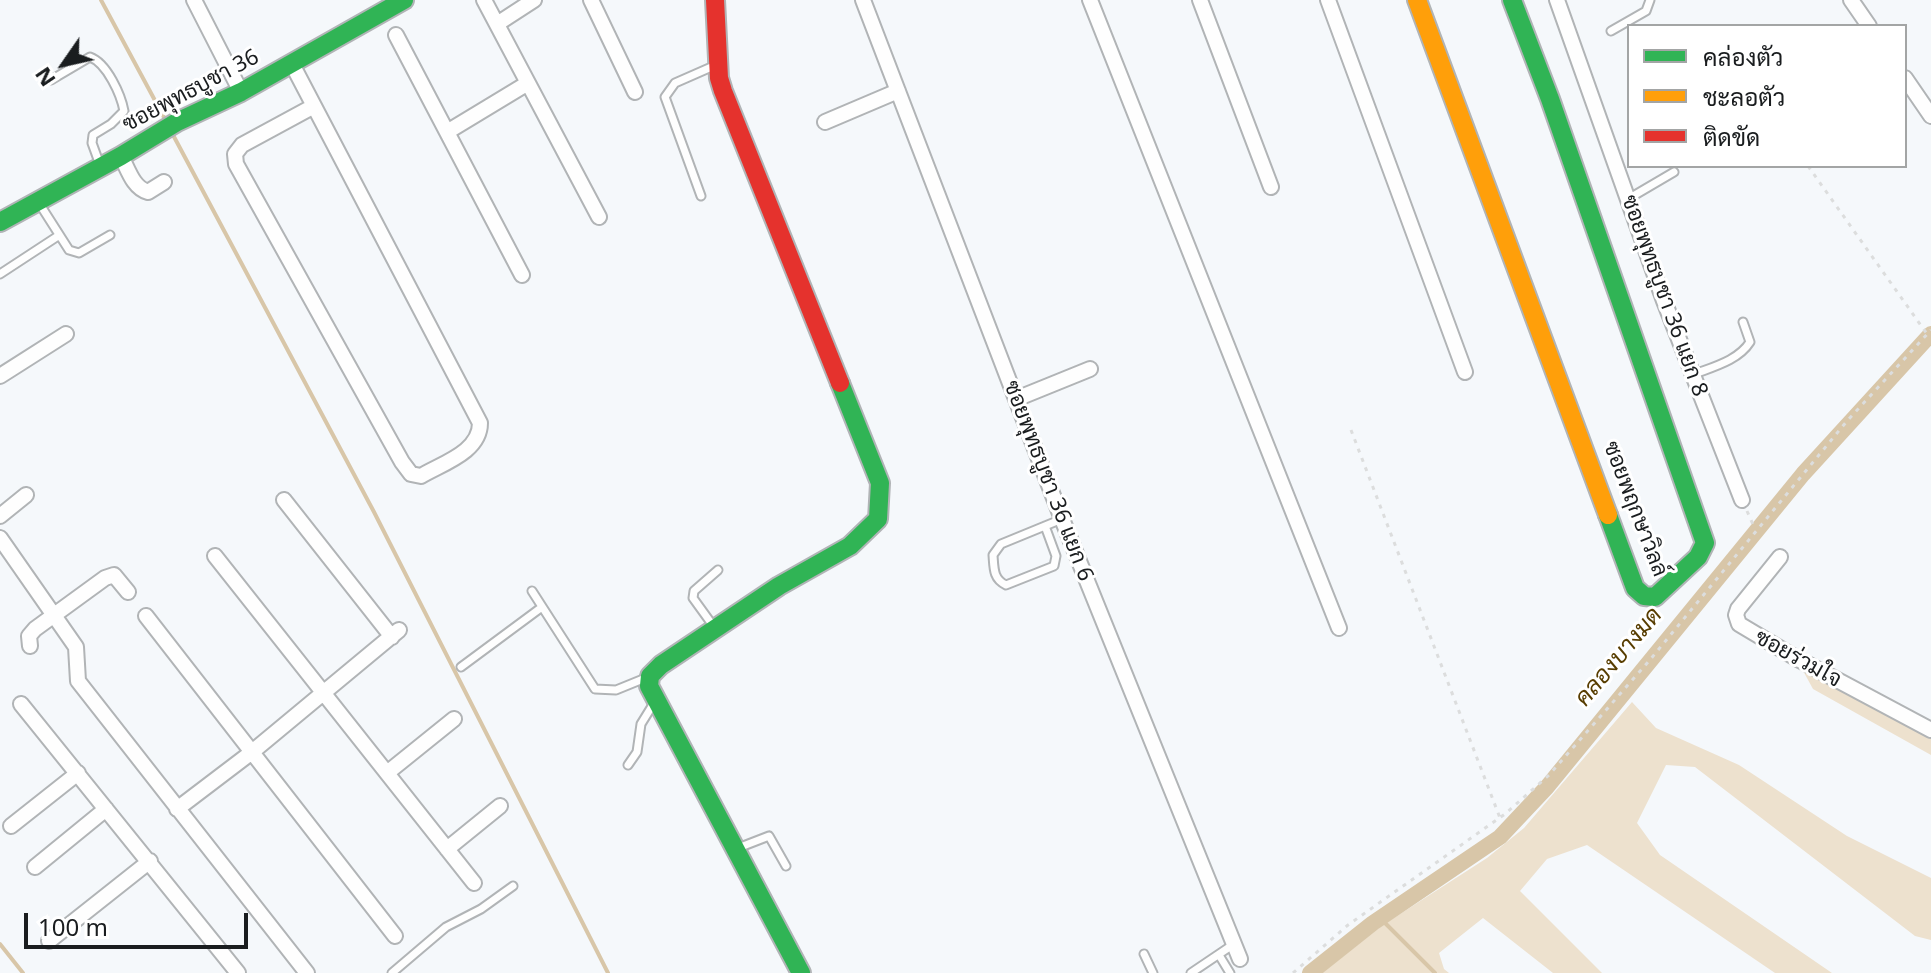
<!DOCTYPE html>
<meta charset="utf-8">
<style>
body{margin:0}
#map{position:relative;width:1931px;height:973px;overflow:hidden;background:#f5f8fb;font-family:"Noto Sans",Sarabun,sans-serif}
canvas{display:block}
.legend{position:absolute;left:1627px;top:24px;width:280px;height:144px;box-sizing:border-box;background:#fff;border:2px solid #a3a5a5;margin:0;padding:10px 14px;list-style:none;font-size:24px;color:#1a1d1f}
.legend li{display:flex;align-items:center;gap:16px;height:40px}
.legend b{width:40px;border:2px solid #a3a5a5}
.north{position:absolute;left:24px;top:24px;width:80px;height:80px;-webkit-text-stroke:6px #fff;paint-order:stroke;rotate:236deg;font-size:22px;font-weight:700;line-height:32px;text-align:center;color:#1a1d1f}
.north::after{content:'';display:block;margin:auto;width:28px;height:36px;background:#1a1d1f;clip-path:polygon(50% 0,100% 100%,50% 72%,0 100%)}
.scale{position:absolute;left:24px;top:913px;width:224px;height:36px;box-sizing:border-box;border:4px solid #1a1d1f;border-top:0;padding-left:10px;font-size:24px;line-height:28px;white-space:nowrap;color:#1a1d1f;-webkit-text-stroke:6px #fff;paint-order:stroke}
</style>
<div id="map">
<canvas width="1931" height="973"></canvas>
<ul class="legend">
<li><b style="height:10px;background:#30b455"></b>คล่องตัว</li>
<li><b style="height:10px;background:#ff9f0a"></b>ชะลอตัว</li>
<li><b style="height:10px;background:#e5322d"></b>ติดขัด</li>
</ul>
<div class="north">N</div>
<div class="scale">100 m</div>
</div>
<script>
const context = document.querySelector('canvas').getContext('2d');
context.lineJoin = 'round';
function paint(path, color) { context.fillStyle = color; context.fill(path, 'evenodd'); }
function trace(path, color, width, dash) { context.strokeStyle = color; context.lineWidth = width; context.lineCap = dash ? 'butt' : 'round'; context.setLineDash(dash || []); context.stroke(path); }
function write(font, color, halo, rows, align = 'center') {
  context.font = font + ' "Noto Sans",Sarabun,sans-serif'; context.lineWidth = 6; context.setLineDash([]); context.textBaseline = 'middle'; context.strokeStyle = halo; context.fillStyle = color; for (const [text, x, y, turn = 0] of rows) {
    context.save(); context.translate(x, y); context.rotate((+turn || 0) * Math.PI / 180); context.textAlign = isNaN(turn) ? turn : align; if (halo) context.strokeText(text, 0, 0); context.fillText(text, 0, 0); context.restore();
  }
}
const green = new Path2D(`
 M1796 658 1931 738V755L1813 689Z
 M1632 702 1656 728 1739 765 1847 836 1931 878V940L1915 936 1695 767 1666 765 1637 823 1660 855 1832 973H1775L1587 845 1547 859 1520 891 1602 973H1553L1483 918 1439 953 1444 969 1449 973H1322L1383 925 1487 858 1524 828Z`);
const stream = new Path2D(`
 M101 0 166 121
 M172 133 374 512 608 973
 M1380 918 1435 973
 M0 944 23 973`);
const canal = new Path2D(`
 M1310 973 1373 923 1500 837 1547 787 1803 474 1931 334`);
const path = new Path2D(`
 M1808 166 1927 334
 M1351 430 1500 818
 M1747 511 1755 529
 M1293 973 1348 925 1505 814 1549 775 1649 661 1847 421 1931 330`);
const lane = new Path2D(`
 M1611 31 1646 11 1650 0
 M51 80 90 57C107 63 121 95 124 111L111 124 93 135 92 143 100 165
 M701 196 665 97 675 83 716 65
 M1628 199 1674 172
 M39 203 69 250 79 253 110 235
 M0 274 58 236
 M1692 375C1712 367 1738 361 1750 342L1743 322
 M1045 526 1056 556 1054 566 1006 585C993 579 994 568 993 555L1001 544 1062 519
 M532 591 595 689 616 690 648 677
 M714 627 693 598 694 591 718 570
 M461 667 542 607
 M628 765 637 752 641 724 654 703
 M738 848 769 836 786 866
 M1144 954 1153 973
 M1219 955 1230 973
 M392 973 446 927 481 909 513 886
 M1191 973 1234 944`);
const street = new Path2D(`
 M194 0 241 92
 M484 0 599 217
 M591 0 635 92
 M863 0 1062 519 1240 959
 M1090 0 1339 628
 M1200 0 1271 187
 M1328 0 1465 372
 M1557 0 1664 301 1742 500
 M1851 0 1869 26
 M497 24 534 0
 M396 35 522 275
 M292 64 314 106
 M1905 78 1931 116
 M314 106 480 423C480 452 443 463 421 476L411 474 402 462 236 164 235 154 242 145Z
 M825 122 898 91
 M447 132 528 83
 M121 156C128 169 133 188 148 192L164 182
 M0 376 66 334
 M1016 399 1090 369
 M284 500 392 637
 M0 516 26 495
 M0 538 76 647 78 681 307 973
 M215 556 474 883
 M1780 557 1738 609 1736 615 1739 624 1796 658 1931 730
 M146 616 395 936
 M30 646 29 636 35 629 105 578 114 575 128 592
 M21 704 238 973
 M387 773 454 719
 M177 809 252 752 399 630
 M11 826 78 773
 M447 849 500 806
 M35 867 106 809
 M49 941 150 861`);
const fast = new Path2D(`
 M1512 0 1550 99 1705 543 1698 557 1655 597 1644 596 1635 588 1608 515
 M0 222 121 156 177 122 241 92 404 0
 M801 973 649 686 650 676 661 665 779 586 850 546 878 519 880 483 840 383`);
const slow = new Path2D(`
 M1417 0 1608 515`);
const jam = new Path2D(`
 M715 0 719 78 723 91 840 383`);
const streetNames = [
 ["ซอยพุทธบูชา 36",191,91,-28],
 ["ซอยพุทธบูชา 36 แยก 8",1664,296,70],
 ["ซอยพุทธบูชา 36 แยก 6",1048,481,69],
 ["ซอยพฤกษาวิลล์",1635,509,69],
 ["ซอยร่วมใจ",1798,659,29]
];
const waterNames = [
 ["คลองบางมด",1619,657,-50]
];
paint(green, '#ede1ce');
trace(stream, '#d8c6a8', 4);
trace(canal, '#d8c6a8', 16);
trace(lane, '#b1b4b6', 11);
trace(street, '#b1b4b6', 18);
trace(fast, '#b1b4b6', 22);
trace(slow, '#b1b4b6', 22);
trace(jam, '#b1b4b6', 22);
trace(path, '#dcdddd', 3, [4, 6]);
trace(lane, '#fefefe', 7);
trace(street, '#fefefe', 14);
trace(fast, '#30b455', 18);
trace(slow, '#ff9f0a', 18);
trace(jam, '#e5322d', 18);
write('22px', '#1a1d1f', '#fff', streetNames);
write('italic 24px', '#583d01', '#fff', waterNames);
</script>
